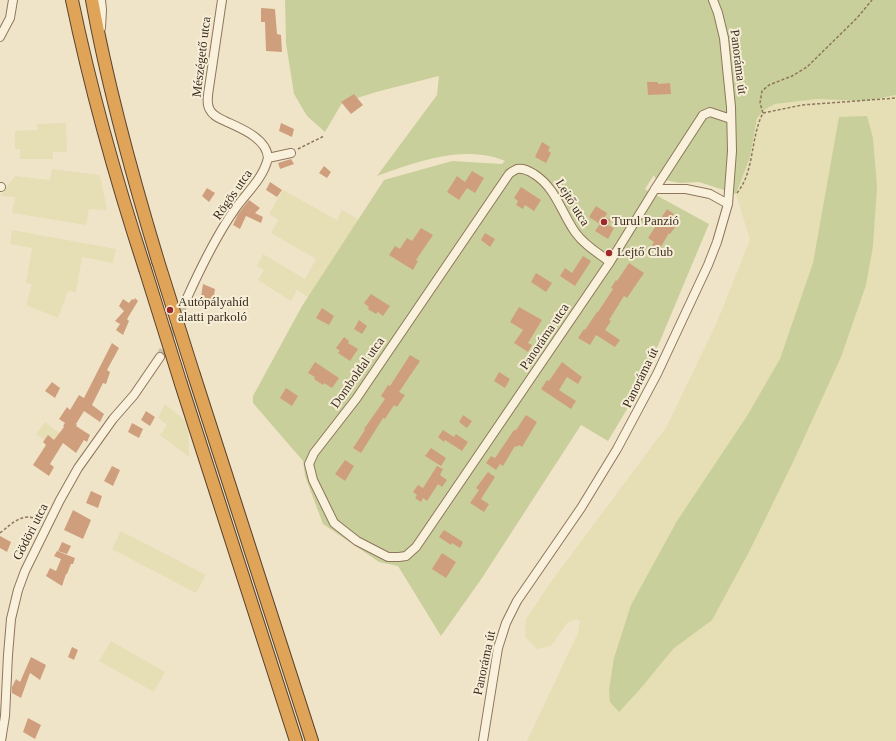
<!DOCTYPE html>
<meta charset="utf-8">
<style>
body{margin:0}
canvas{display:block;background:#f0e4c8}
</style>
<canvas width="896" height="741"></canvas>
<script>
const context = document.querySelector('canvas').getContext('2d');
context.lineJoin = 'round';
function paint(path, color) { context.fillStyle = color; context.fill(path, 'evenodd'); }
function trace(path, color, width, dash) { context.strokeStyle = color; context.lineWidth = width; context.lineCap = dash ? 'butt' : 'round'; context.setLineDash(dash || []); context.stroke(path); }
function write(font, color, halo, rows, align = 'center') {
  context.font = font + ' Georgia,serif'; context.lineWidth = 4; context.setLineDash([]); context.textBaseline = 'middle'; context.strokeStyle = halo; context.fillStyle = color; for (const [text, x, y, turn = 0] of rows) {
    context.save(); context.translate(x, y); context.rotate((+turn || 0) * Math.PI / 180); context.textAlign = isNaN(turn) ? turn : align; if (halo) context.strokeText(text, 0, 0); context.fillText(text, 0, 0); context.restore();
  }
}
const farmland = new Path2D(`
 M896 95V741H527L578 633 580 621 577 619 567 623 551 646 537 649 525 637 526 619 553 579 667 426 717 322 750 240 736 194 750 157 757 118 764 110 775 104 817 99 866 101Z
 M66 123 67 152H53V159H20V149H15V131L37 130V124Z
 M52 169 100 175 107 210 89 209 86 225 12 213 15 197 0 196 15 176 50 180Z
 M283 190 337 220 342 210 363 222 327 310 297 290 291 301 258 280 264 270 257 266 263 254 305 279 316 259 271 233 278 220 269 214Z
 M12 230 116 249 113 263 82 257 76 292 68 291 58 318 26 305 32 284 26 283 32 248 10 244Z
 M165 404 188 423 189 457 160 435 167 425 158 418Z
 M45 422 62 435 53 447 36 434Z
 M121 531 206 575 196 593 112 549Z
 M111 641 165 672 154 692 99 661Z`);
const green = new Path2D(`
 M285 0H896V95L866 101 817 99 775 104 764 110 757 118 750 157 736 194 699 182 680 183 655 178 654 175 645 189 709 224 642 384 608 441 581 425 482 578 441 636 398 566 379 562 323 524 305 476 303 461 253 403V396L302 306 384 180 452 161 502 164 505 161C463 144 417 162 377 176L437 95 439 76 376 92 342 103 325 132 307 116 294 94 286 43Z
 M867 116 873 138 877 187 873 246 866 285 841 357 793 462 750 550 712 620 673 649 641 688 619 712 610 702 609 690 614 658 631 605 677 521 747 416 780 359 813 263 839 117Z`);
const building = new Path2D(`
 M261 8 275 9 277 34 281 35 282 52 266 51 265 22H261Z
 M647 82H658V84L670 83 671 94 648 95Z
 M354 94 363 105 351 114 341 102Z
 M281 123 294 129 292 137 279 131Z
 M542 142 550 147 548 151 551 153 546 163 535 157Z
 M291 159 294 164 280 169 278 163Z
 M324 166 331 172 327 178 319 173Z
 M472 171 484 178 475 193 467 188 459 200 447 192 457 176 465 182Z
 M270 182 282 190 277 197 266 190Z
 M521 187 541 200 534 211 525 205 523 209 516 205 518 201 514 198Z
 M207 188 215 193 209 202 202 196Z
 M230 192 236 198 230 206 224 201Z
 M249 200 260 208 255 213 263 217 261 223 246 216 240 229 233 225 238 214Z
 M596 206 607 213 605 217 611 220 608 225 614 228 608 239 595 231 600 224 589 217Z
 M667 209 674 214 669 222 676 226 670 234 669 233 659 250 652 245 654 242 648 238Z
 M421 228 433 235 416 260 418 261 413 270 389 255 395 246 400 249 407 238 412 241Z
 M485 233 495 239 490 247 481 240Z
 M583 256 591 261 575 286 560 276 565 268 572 273Z
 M629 263 644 273 627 298 624 296 609 320 611 321 605 330 620 340 615 347 596 335 590 345 578 338 584 329 585 330 597 312H598L613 289 611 288 616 280 617 281Z
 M536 273 552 283 546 292 531 282Z
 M203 284 215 289 213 302 201 297Z
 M371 294 390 306 383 316 378 312 376 314 368 309 369 307 364 303Z
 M135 298 138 301 127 319 129 321 123 335 116 330 120 324 115 321 124 311 119 306 123 299 129 303 132 299 134 300Z
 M519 307 542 320 528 343 532 345 528 352 514 343 523 330 510 322Z
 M322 308 334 316 329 325 316 318Z
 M359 320 367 326 362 334 354 329Z
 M344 337 349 341 348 343 358 349 350 361 338 353 340 351 336 348Z
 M112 343 119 348 107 370 110 372 106 384 103 383 92 405 104 414 100 422 84 411 76 424 77 425 76 426 90 435 87 442 84 440 76 453 63 443 50 464 54 467 49 476 33 465 46 445 43 442 48 435 54 440 64 427 63 426 65 423 59 419 67 407 70 410 79 395 84 398Z
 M410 355 420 361 399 392 405 395 397 407 394 405 385 419 383 418 361 453 353 448 365 430 364 429 385 399 381 396 388 385 390 386Z
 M315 362 339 378 332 388 324 383 323 385 314 379 315 377 308 373Z
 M562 362 582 377 578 384 567 377 559 390 576 401 571 409 541 389 547 380 549 381Z
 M499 372 510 379 505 388 494 381Z
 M52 382 60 388 55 398 45 391Z
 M286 388 298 396 292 406 280 398Z
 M146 411 155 417 150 426 141 420Z
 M463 415 472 421 467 428 459 422Z
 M526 415 537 422 522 447 519 445 517 447 515 446 503 466 500 464 496 470 486 463 491 456 495 458 514 430H516Z
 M132 423 143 429 139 438 128 432Z
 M443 430 454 437 456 434 468 442 462 451 445 440 444 442 438 437Z
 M431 448 446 458 441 466 425 456Z
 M345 460 354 466 345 481 335 474Z
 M112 466 120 470 113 486 104 481Z
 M437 466 443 469 440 475 447 480 442 487 438 484 427 501 423 498 421 502 415 498 417 495 413 492 418 485 423 488Z
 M488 472 495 477 481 499 489 504 484 512 470 503 479 490 476 488Z
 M91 491 102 496 98 508 86 503Z
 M73 510 91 520 83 539 64 530Z
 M444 530 463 542 460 548 452 543 451 545 439 537Z
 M0 536 11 542 7 552 0 548Z
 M62 542 71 546 67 554 58 551Z
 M57 551 75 558 73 564H71L67 574H66L62 586 46 576 50 568 56 571 61 559 54 556Z
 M442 553 456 562 446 578 432 569Z
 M72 647 78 650 74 660 68 657Z
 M31 657 46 665 40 680 30 673 21 698 12 693V687L16 679 20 682Z
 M28 718 41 725 35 739 23 732Z`);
const minorTunnel = new Path2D(`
 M160 357 187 298`);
const path = new Path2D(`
 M763 113 802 105 896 98
 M298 149 324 136
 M737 193C755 171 750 138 763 113L760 103 762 91 769 85 792 76 807 67 857 18 872 0
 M0 533C14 522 23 511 41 521`);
const minor = new Path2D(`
 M101 0 102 10 101 28
 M222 0 209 88C208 95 206 104 210 110 213 116 219 118 225 121 240 128 267 138 268 158
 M0 37 10 18 13 0
 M0 187H1
 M655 189H686L710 194 728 204
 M610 262C598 253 584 245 575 232 561 212 556 188 534 174 529 171 524 168 517 169 515 170 511 172 509 174L356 399 314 453 309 464 313 480 334 523 357 541 388 557H399L406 556 416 547 610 262 655 189 703 115 710 112 731 119
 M187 298C201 267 216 236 235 209 247 192 263 179 268 158L291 153
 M1 741 5 716 8 655 11 619 18 590 25 571 60 500 78 468 113 419 134 395 160 357
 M483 741 498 648 506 623 517 601 581 508 617 449 657 374 708 265 717 242 728 204 732 151 731 107 724 38 718 13 713 0`);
const highway = new Path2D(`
 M72 0C91 91 116 180 145 269
 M92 0C108 89 132 175 158 261
 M194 375 312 741
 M181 384 296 741`);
const highwayBridge = new Path2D(`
 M158 261 194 375
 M145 269 181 384`);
const markers = [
 [604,222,4,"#9e2a2b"],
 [609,253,4,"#9e2a2b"],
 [170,310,4,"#9e2a2b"]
];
const streetNames = [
 ["Mészégető utca",202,57,-83],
 ["Panoráma út",738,62,83],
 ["Rögös utca",233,195,-55],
 ["Lejtő utca",572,203,58],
 ["Panoráma utca",545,337,-56],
 ["Domboldal utca",358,373,-55],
 ["Panoráma út",641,378,-64],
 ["Gödöri utca",31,532,-63],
 ["Panoráma út",485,663,-78]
];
const poiNames = [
 ["Turul Panzió",612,222],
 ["Lejtő Club",617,253],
 ["Autópályahíd",178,303],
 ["alatti parkoló",178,318]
];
paint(farmland, '#e6deb5');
paint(green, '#c9cf9b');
paint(building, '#cf9f7d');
trace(minorTunnel, '#ccc0a6', 8, [8, 4]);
trace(minor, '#8d765c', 10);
trace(highway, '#5b4430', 14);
trace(path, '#8d765c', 1.5, [3, 2]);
trace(minor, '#faf1dc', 8);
trace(highway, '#e0a458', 12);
trace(highwayBridge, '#5b4430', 14, []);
trace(highwayBridge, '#e0a458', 12);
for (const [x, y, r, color] of markers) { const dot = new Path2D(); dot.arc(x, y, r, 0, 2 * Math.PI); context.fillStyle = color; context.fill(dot); trace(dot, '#f7eed8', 1.5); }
write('13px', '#3d2e20', '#f7eed8', streetNames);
write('13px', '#3d2e20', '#f7eed8', poiNames, 'left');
</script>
